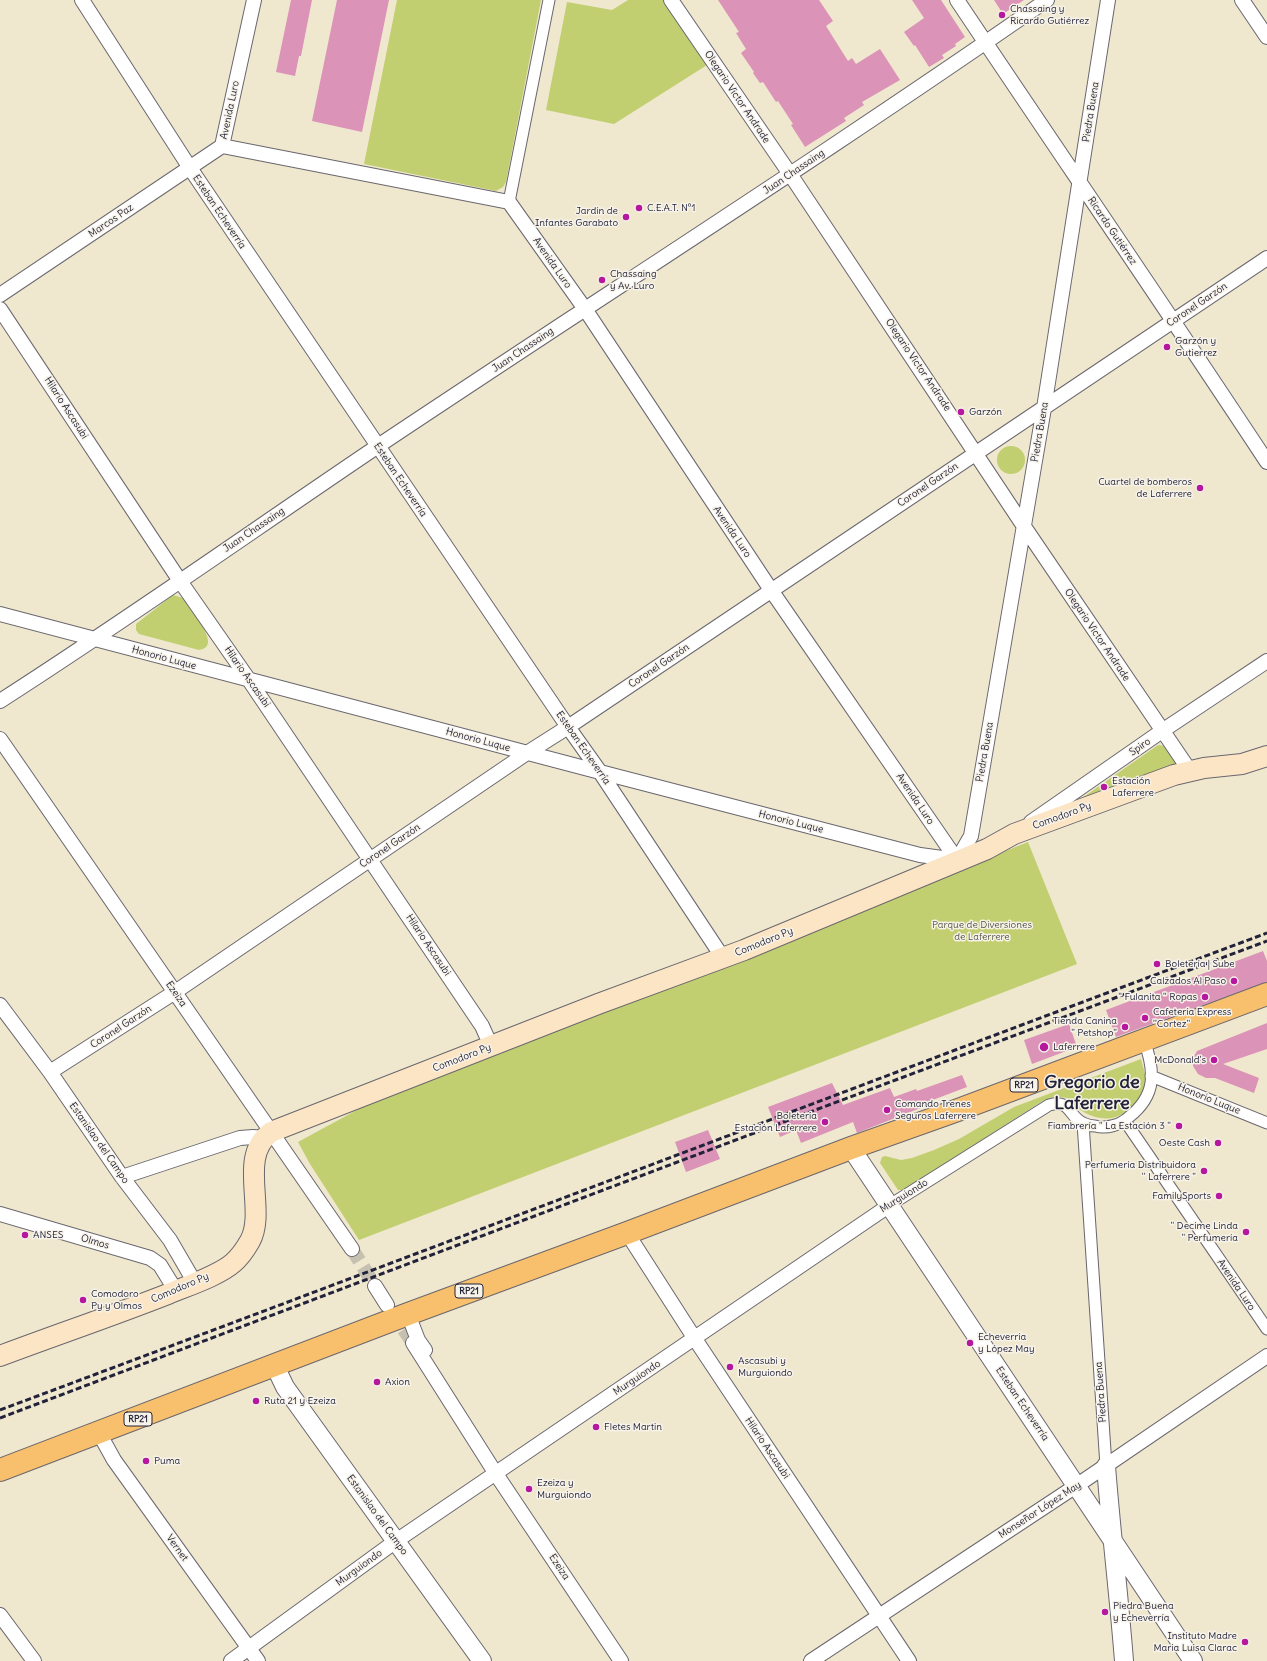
<!DOCTYPE html>
<meta charset="utf-8">
<style>
body{margin:0}
canvas{display:block;background:#efe7ce}
</style>
<canvas width="1267" height="1661"></canvas>
<script>
const context = document.querySelector('canvas').getContext('2d');
context.lineJoin = 'round';
function paint(path, color) { context.fillStyle = color; context.fill(path, 'evenodd'); }
function trace(path, color, width, dash) { context.strokeStyle = color; context.lineWidth = width; context.lineCap = dash ? 'butt' : 'round'; context.setLineDash(dash || []); context.stroke(path); }
function write(font, color, halo, rows, align = 'center') {
  context.font = font + ' Delius,sans-serif'; context.lineWidth = 3; context.setLineDash([]); context.textBaseline = 'middle'; context.strokeStyle = halo; context.fillStyle = color; for (const [text, x, y, turn = 0] of rows) {
    context.save(); context.translate(x, y); context.rotate((+turn || 0) * Math.PI / 180); context.textAlign = isNaN(turn) ? turn : align; if (halo) context.strokeText(text, 0, 0); context.fillText(text, 0, 0); context.restore();
  }
}
const green = new Path2D(`
 M397 0H541L506 182 503 187 496 191 364 164Z
 M628 0H664L707 65 614 124 546 110 567 2 612 10Z
 M997 460a14 14 0 1 1 28 0a14 14 0 1 1-28 0Z
 M173 595 183 598C189 606 210 633 208 643 207 648 203 649 199 650L139 634 136 630V624Z
 M1158 745 1167 746 1176 761 1174 766 1084 799 1082 798Z
 M1028 842 1077 964 359 1240 310 1164 298 1142 368 1104Z
 M1141 1059C1142 1064 1144 1069 1145 1074 1146 1083 1143 1094 1137 1101 1117 1128 1087 1121 1067 1098L1055 1096 1041 1102 904 1190H898L880 1163 882 1157 885 1156 901 1160 912 1158 934 1150 959 1139 1014 1107Z`);
const building = new Path2D(`
 M291 0H312L301 56H299L295 76 276 72Z
 M337 0H389L362 132 312 121Z
 M718 0H819L833 21 826 26 848 61 852 58 856 64 880 49 900 80 862 102 864 105 844 118 846 121 805 147 791 125 793 124 778 101 776 102 763 82 760 83 753 73 754 72 741 53 746 49 736 33 739 32Z
 M912 0H941L965 37 955 44 956 46 942 55 944 58 929 67 915 45 914 46 904 32 924 18Z
 M994 0H1024L1003 14Z
 M1263 951 1267 961V982L1116 1037 1106 1010Z
 M1267 1023V1049L1223 1064 1259 1078 1254 1093 1215 1078H1206L1198 1074 1193 1066V1058L1197 1051Z
 M1069 1024 1077 1047 1032 1064 1024 1040Z
 M962 1075 967 1087 922 1104 923 1107 857 1133 853 1122 801 1143 796 1130 780 1137 768 1107 832 1083 843 1105 890 1088 894 1097 916 1089 917 1091Z
 M708 1130 720 1159 686 1172 675 1142Z`);
const minorTunnel = new Path2D(`
 M352 1249 375 1286
 M392 1312 413 1343`);
const pedestrian = new Path2D(`
 M509 202 549 0
 M1151 1076 1267 1123
 M1125 1121 1267 1329
 M1083 1123 1106 1466
 M890 1205 1049 1105C1071 1099 1068 1116 1083 1123 1087 1125 1092 1126 1095 1126 1107 1129 1120 1125 1129 1117 1157 1095 1155 1071 1144 1040`);
const minor = new Path2D(`
 M82 0 190 168 568 727 600 772 723 958
 M254 0 222 146 509 202 585 309 771 590 957 860
 M671 0 790 174 1023 525 1190 771
 M957 0C1060 154 1165 307 1267 462
 M1242 0 1267 37
 M0 295 222 146
 M0 309 180 581 249 680 482 1026 491 1046
 M0 614 600 772 920 855 957 860
 M0 701C128 619 252 531 378 446 601 297 827 153 1047 0
 M0 739 352 1249
 M1031 822 1162 731 1267 661
 M957 860 971 836 1044 408 1108 0
 M0 1005 50 1072 122 1177 170 1240 195 1283
 M50 1072 175 992 527 753 568 727 1267 258
 M122 1177 240 1138 253 1137 263 1138
 M0 1214 150 1258 160 1265 176 1291
 M627 1233 695 1339 909 1661
 M375 1286 387 1305
 M408 1314 418 1340 425 1350
 M413 1343 496 1474 621 1661
 M99 1433 114 1460 258 1661
 M0 1615 34 1661
 M231 1661 396 1541 890 1205
 M811 1661 1076 1486 1267 1356`);
const tertiary = new Path2D(`
 M851 1148 1193 1661
 M275 1366 285 1387 482 1661
 M1106 1466C1111 1531 1119 1596 1124 1661`);
const secondary = new Path2D(`
 M0 1356C56 1335 112 1316 168 1294 187 1286 218 1276 233 1263 240 1257 246 1248 250 1241 267 1210 237 1157 271 1132L598 1004 744 950 987 849 1014 834 1174 775 1204 768 1242 764 1267 756`);
const primary = new Path2D(`
 M0 1470 408 1314 627 1233 851 1148 958 1110 1267 994`);
const rail = new Path2D(`
 M0 1410C423 1252 844 1091 1267 933
 M0 1418 794 1118 1267 941`);
const markers = [
 [1002,15,4,"#b5179e"],
 [639,208,4,"#b5179e"],
 [626,217,4,"#b5179e"],
 [602,280,4,"#b5179e"],
 [1167,347,4,"#b5179e"],
 [961,412,4,"#b5179e"],
 [1200,488,4,"#b5179e"],
 [1104,787,4,"#b5179e"],
 [1157,964,4,"#b5179e"],
 [1234,981,4,"#b5179e"],
 [1205,997,4,"#b5179e"],
 [1145,1018,4,"#b5179e"],
 [1125,1027,4,"#b5179e"],
 [1044,1047,5,"#b5179e"],
 [1214,1060,4,"#b5179e"],
 [887,1110,4,"#b5179e"],
 [825,1122,4,"#b5179e"],
 [1179,1126,4,"#b5179e"],
 [1218,1143,4,"#b5179e"],
 [1204,1171,4,"#b5179e"],
 [1219,1196,4,"#b5179e"],
 [1246,1232,4,"#b5179e"],
 [25,1235,4,"#b5179e"],
 [83,1300,4,"#b5179e"],
 [970,1343,4,"#b5179e"],
 [730,1367,4,"#b5179e"],
 [377,1382,4,"#b5179e"],
 [256,1401,4,"#b5179e"],
 [596,1427,4,"#b5179e"],
 [146,1461,4,"#b5179e"],
 [529,1489,4,"#b5179e"],
 [1105,1612,4,"#b5179e"],
 [1245,1642,4,"#b5179e"]
];
const shields = [
 [1024,1085,28],
 [469,1291,28],
 [138,1419,28]
];
const shieldNames = [
 ["RP21",1024,1085],
 ["RP21",469,1291],
 ["RP21",138,1419]
];
const poiNames = [
 ["Chassaing y",1010,9],
 ["Ricardo Gutiérrez",1010,21],
 ["C.E.A.T. Nº1",647,208],
 ["Jardín de",618,211,"right"],
 ["Infantes Garabato",618,223,"right"],
 ["Chassaing",610,274],
 ["y Av. Luro",610,286],
 ["Garzón y",1175,341],
 ["Gutierrez",1175,353],
 ["Garzón",969,412],
 ["Cuartel de bomberos",1192,482,"right"],
 ["de Laferrere",1192,494,"right"],
 ["Estación",1112,781],
 ["Laferrere",1112,793],
 ["Boletería | Sube",1165,964],
 ["Calzados Al Paso",1226,981,"right"],
 ["'' Fulanita '' Ropas",1197,997,"right"],
 ["Cafetería Express",1153,1012],
 ["''Cortez''",1153,1024],
 ["Tienda Canina",1117,1021,"right"],
 ["'' Petshop''",1117,1033,"right"],
 ["Laferrere",1053,1047],
 ["McDonald's",1206,1060,"right"],
 ["Comando Trenes",895,1104],
 ["Seguros Laferrere",895,1116],
 ["Boletería",817,1116,"right"],
 ["Estación Laferrere",817,1128,"right"],
 ["Fiambrería '' La Estación 3 ''",1171,1126,"right"],
 ["Oeste Cash",1210,1143,"right"],
 ["Perfumería Distribuidora",1196,1165,"right"],
 ["'' Laferrere ''",1196,1177,"right"],
 ["FamilySports",1211,1196,"right"],
 ["'' Decime Linda",1238,1226,"right"],
 ["'' Perfumería",1238,1238,"right"],
 ["ANSES",33,1235],
 ["Comodoro",91,1294],
 ["Py y Olmos",91,1306],
 ["Echeverría",978,1337],
 ["y López May",978,1349],
 ["Ascasubi y",738,1361],
 ["Murguiondo",738,1373],
 ["Axion",385,1382],
 ["Ruta 21 y Ezeiza",264,1401],
 ["Fletes Martin",604,1427],
 ["Puma",154,1461],
 ["Ezeiza y",537,1483],
 ["Murguiondo",537,1495],
 ["Piedra Buena",1113,1606],
 ["y Echeverría",1113,1618],
 ["Instituto Madre",1237,1636,"right"],
 ["Maria Luisa Clarac",1237,1648,"right"]
];
const streetNames = [
 ["Olegario Victor Andrade",737,97,56],
 ["Avenida Luro",230,110,-78],
 ["Piedra Buena",1091,112,-81],
 ["Juan Chassaing",794,172,-34],
 ["Esteban Echeverría",219,212,56],
 ["Marcos Paz",111,221,-34],
 ["Ricardo Gutiérrez",1112,231,56],
 ["Avenida Luro",552,263,55],
 ["Coronel Garzón",1197,305,-34],
 ["Juan Chassaing",523,350,-34],
 ["Olegario Victor Andrade",918,365,56],
 ["Hilario Ascasubi",66,408,57],
 ["Piedra Buena",1040,432,-80],
 ["Esteban Echeverría",400,480,56],
 ["Coronel Garzón",928,485,-34],
 ["Juan Chassaing",254,530,-34],
 ["Avenida Luro",732,532,56],
 ["Olegario Victor Andrade",1097,635,56],
 ["Honorio Luque",164,658,15],
 ["Coronel Garzón",659,666,-34],
 ["Hilario Ascasubi",247,677,55],
 ["Honorio Luque",478,740,15],
 ["Spiro",1140,747,-35],
 ["Esteban Echeverría",583,748,55],
 ["Piedra Buena",985,752,-80],
 ["Avenida Luro",915,799,56],
 ["Comodoro Py",1062,816,-20],
 ["Honorio Luque",791,822,14],
 ["Coronel Garzón",390,846,-34],
 ["Comodoro Py",764,942,-22],
 ["Hilario Ascasubi",428,945,56],
 ["Ezeiza",176,994,55],
 ["Coronel Garzón",121,1027,-33],
 ["Comodoro Py",462,1058,-21],
 ["Honorio Luque",1209,1099,22],
 ["Estanislao del Campo",99,1143,55],
 ["Murguiondo",904,1196,-32],
 ["Olmos",95,1242,16],
 ["Avenida Luro",1236,1285,56],
 ["Comodoro Py",180,1288,-23],
 ["Murguiondo",637,1378,-34],
 ["Piedra Buena",1101,1392,-94],
 ["Esteban Echeverría",1022,1404,56],
 ["Hilario Ascasubi",767,1448,56],
 ["Monseñor López May",1040,1510,-33],
 ["Estanislao del Campo",377,1515,54],
 ["Vernet",177,1548,54],
 ["Ezeiza",559,1567,56],
 ["Murguiondo",359,1568,-36]
];
const parkNames = [
 ["Parque de Diversiones",982,925],
 ["de Laferrere",982,937]
];
const townNames = [
 ["Gregorio de",1092,1083],
 ["Laferrere",1092,1104]
];
paint(green, '#c1cf70');
paint(building, '#db93b7');
trace(minorTunnel, '#c6c0b1', 14, [14, 7]);
trace(pedestrian, '#6a676e', 13);
trace(minor, '#6a676e', 16);
trace(tertiary, '#6a676e', 20);
trace(secondary, '#6a676e', 22);
trace(primary, '#6a676e', 24);
trace(pedestrian, '#fff', 11);
trace(minor, '#fff', 14);
trace(tertiary, '#fff', 18);
trace(secondary, '#fce5c4', 20);
trace(primary, '#f8bf6c', 22);
trace(rail, '#22223b', 3, [6, 3]);
for (const [x, y, r, color] of markers) { const dot = new Path2D(); dot.arc(x, y, r, 0, 2 * Math.PI); context.fillStyle = color; context.fill(dot); trace(dot, '#f7f3e8', 1.5); }
for (const [x, y, w] of shields) { const box = new Path2D(); box.roundRect(x - w / 2, y - 7, w, 14, 3); context.fillStyle = '#f7f3e8'; context.fill(box); trace(box, '#22223b', 1); }
write('bold 9px', '#22223b', null, shieldNames);
write('10px', '#22223b', '#f7f3e8', poiNames, 'left');
write('10px', '#22223b', '#f7f3e8', streetNames);
write('10px', '#52564b', '#f7f3e8', parkNames);
write('bold 18px', '#22223b', '#f7f3e8', townNames);
</script>
